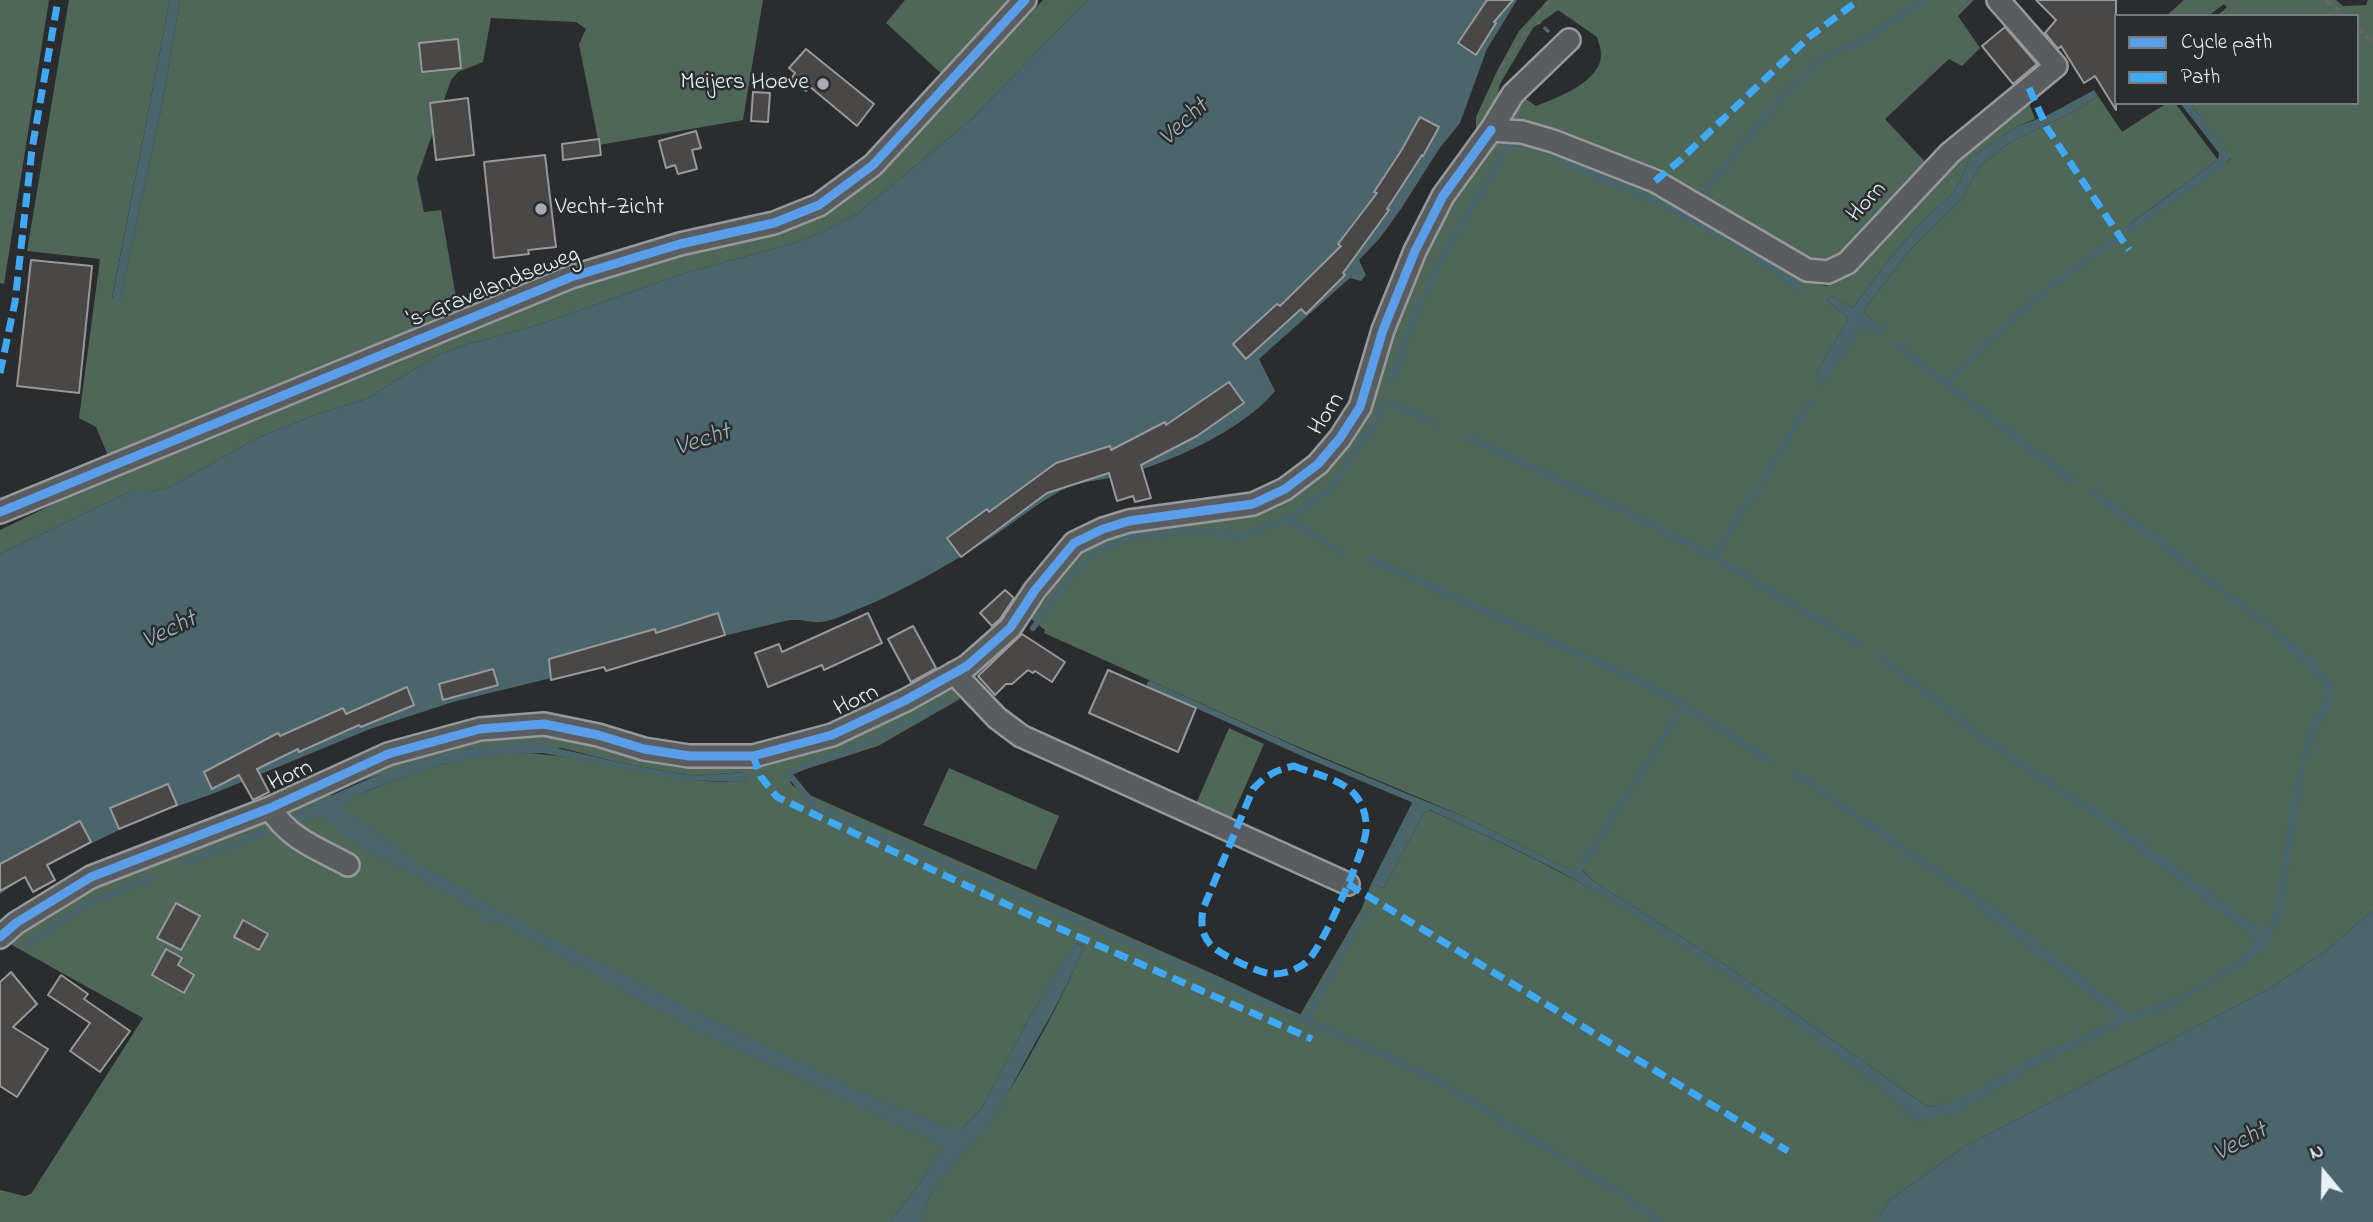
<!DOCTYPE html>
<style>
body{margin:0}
#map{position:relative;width:2373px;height:1222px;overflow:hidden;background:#2b2c2d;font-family:"Indie Flower",sans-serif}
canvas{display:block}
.legend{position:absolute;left:2114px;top:14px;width:245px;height:91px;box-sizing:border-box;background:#2a2d2e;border:2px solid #767b7f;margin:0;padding:9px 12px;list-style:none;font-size:21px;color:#e8f1f8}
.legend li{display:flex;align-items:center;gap:14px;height:35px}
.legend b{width:35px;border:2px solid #767b7f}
.north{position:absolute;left:2289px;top:1138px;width:70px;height:70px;-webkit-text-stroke:5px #2a2d2e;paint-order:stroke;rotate:341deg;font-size:19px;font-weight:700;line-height:28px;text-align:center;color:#e8f1f8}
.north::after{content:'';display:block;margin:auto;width:24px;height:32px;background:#e8f1f8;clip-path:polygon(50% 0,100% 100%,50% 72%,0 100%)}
</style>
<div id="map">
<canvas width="2373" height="1222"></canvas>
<ul class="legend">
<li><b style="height:9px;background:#5a9eea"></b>Cycle path</li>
<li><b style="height:9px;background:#3fa9f5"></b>Path</li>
</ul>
<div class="north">N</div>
</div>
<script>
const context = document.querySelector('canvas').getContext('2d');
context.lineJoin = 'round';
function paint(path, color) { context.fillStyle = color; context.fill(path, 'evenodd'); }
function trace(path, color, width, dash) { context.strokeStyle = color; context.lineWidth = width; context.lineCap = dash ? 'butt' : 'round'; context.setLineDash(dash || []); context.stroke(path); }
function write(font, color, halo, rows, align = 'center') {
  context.font = font + ' "Indie Flower",sans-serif'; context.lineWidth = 5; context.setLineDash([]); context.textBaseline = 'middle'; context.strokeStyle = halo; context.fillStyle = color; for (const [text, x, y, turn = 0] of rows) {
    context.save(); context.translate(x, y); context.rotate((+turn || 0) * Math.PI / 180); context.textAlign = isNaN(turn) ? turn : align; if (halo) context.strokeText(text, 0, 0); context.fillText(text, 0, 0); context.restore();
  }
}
const green = new Path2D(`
 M0 0H49L4 284 0 283Z
 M69 0H170L112 298 120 299 161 110 180 0H763L743 120 599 145 579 44 586 29 576 22 491 18 483 62 458 72 451 80 417 178 424 212 441 210 458 309 109 458 96 427 79 418 100 259 27 251Z
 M905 0H1015L945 77 886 23Z
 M1043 0H1087L972 119 857 214 822 232 798 242 685 273 538 325 468 344 438 355 366 399 315 415 257 438 170 487 150 492H129L0 554V530L70 496 179 448 587 281 679 255 797 226 817 217 853 195 872 179 943 107Z
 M1548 0H1974L1958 16 1980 48 1962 66 1949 59 1885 119 1928 165 1840 258 1819 264 1634 159 1528 128 1506 118 1519 94 1536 106C1557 98 1603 81 1601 53 1601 48 1598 42 1597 37L1558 10 1533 28 1500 84 1494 111 1476 140V117L1497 71 1519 31Z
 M2184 0H2336L2343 6 2366 5 2368 0H2373V910L2326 951 2269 989 1964 1147 1890 1200 1875 1222H921C923 1188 981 1139 999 1108 1029 1059 1063 999 1084 946L1076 943 1030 1016 982 1108 944 1146 925 1176 890 1222H0V1190L25 1196 31 1194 143 1018 10 944 51 912 96 886 329 785 456 739 535 731 614 749 747 763 778 761 843 739 950 687 960 699 878 746 803 770 792 775 790 782 793 786 812 796 1220 977 1300 1015 1362 908 1371 884 1384 888 1424 813 1429 810C1479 832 1529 855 1577 881 1688 942 1794 1017 1891 1097 1901 1105 1909 1114 1919 1122L1953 1102 1928 1107 1727 966 1593 881 1584 871 1568 869 1465 817 1289 743 1044 633 1045 630 1031 619 1073 559 1095 540 1119 530 1253 512 1298 495 1329 467 1408 285 1446 211 1490 144 1500 136H1515L1643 185 1722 228 1817 284 1827 286 1971 143 2027 98 2035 119 2016 127 1969 159 1960 181 1952 194 1924 220 1890 258 1853 308 1831 296 1827 301 1847 316 1848 320 1816 373 1858 324 1882 335 1885 331 1866 315 1865 308 1911 249 1961 200 1979 167 2010 142 2075 111 2098 96 2122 132 2167 103H2175L2218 160 2124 228 2231 159 2190 103H2357V16H2217L2227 7 2224 4 2208 16H2166ZM472 748H562L617 762 692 776 743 772 746 781C659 788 576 744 488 755 456 759 425 769 395 780 370 789 357 800 330 795L363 780Z
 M1229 728 1264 744 1230 821 1195 806Z
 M949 768 1059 816 1036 870 923 825Z`);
const water = new Path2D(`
 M170 0H180L161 110 120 300 112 299Z
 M1087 0H1517L1487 49 1460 123 1439 149 1401 209 1380 238 1359 260 1366 275 1361 281 1350 278 1259 359 1275 391C1242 431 1168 464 1118 476 1100 481 1079 481 1062 490 1034 505 1010 526 983 543 944 567 903 591 861 608 849 612 834 621 821 622 808 623 801 618 785 621L453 702 370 729 215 793 144 818 36 870 0 894V554L129 492H150L170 487 257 438 315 415 366 399 438 355 468 344 538 325 685 273 798 242 822 232 857 214 972 119Z
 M2094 90 2098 96 2075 111 2010 142 1979 167 1961 200 1911 249 1865 308 1866 315 1886 331 1882 336 1858 324 1822 376 1816 373 1848 320 1847 316 1827 301 1831 296 1853 308 1890 258 1924 220 1952 194 1960 181 1969 159 2016 127 2048 115Z
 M2180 103H2190L2231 158 2217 171 2129 234 2123 229 2218 160 2219 153Z
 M2091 488 2170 545 2312 658 2330 682 2332 702 2317 731 2305 763 2282 912 2265 949 2227 975 2170 1008 2125 1023 2035 1066 1960 1111 1918 1122C1881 1087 1839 1056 1797 1025 1727 974 1655 925 1579 882 1531 855 1480 833 1430 810L1424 813 1384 888 1371 884 1415 797 1465 817 1568 869C1580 866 1585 872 1593 881L1727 966 1928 1107 1955 1101 2031 1059 2110 1023 2116 1016 1977 907 1986 901 2128 1013C2164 1006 2239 972 2256 939L2080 805 2087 801 2262 931 2272 922 2279 894 2291 803 2309 727 2325 697 2323 682 2262 624 2089 494Z
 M531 742 617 762 692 776 744 772 746 782 681 780 543 753 489 755 444 764 395 780 348 799 341 807 429 870 515 919 689 1009 878 1099 952 1129H961L982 1108 1030 1016 1075 943 1084 946C1069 985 1048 1020 1028 1056 1013 1083 1000 1112 980 1135 964 1153 920 1198 922 1222H890L925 1176 943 1146 689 1027 497 921 483 923V913L352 842 321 815 296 824 292 816C348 785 409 760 473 748 492 745 512 744 531 742Z
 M2373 910V1222H1875L1890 1200 1964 1147 2269 989 2326 951Z`);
const stream = new Path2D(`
 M1705 200 1706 189 1780 99 1820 58 1857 44 1925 0
 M1895 344 2074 482
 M1391 382 1416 312 1444 255 1507 147 1532 144 1588 172 1670 208 1736 244 1800 288
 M1821 382 1856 333 1860 325 1859 319
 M1948 383 1994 336 2052 285 2114 241
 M1466 437 1613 505 1714 557 1861 645
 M1287 519 1343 553
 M1714 557 1811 401
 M1369 558 1643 683 1684 705 1770 761
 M1033 628 1071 577 1101 548 1139 535 1195 531 1242 536 1287 519 1332 488 1373 426 1385 400 1434 422
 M1880 657 1996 748 2081 805
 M1150 684 1307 755 1419 802
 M946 703 877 739 788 773 816 807 1306 1020 1433 1078 1631 1200 1659 1222
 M1793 772 1982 903
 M185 863 265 833
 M1576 875 1684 705
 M28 945 85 905 153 878
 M1306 1020 1364 914`);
const building = new Path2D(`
 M1487 0H1513L1494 22 1496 23 1476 55 1458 43Z
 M2036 0H2116V110L2095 76 2084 83 2061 46 2058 49 2045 33 2056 20Z
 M2005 27 2037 64 2013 84 1982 46Z
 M458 39 461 68 422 72 419 43Z
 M806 49 874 104 857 126 809 86 806 91 791 79 795 73 789 68Z
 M753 92 770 93 768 122 751 121Z
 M468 98 474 155 436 160 430 103Z
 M1420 117 1439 127 1423 156 1422 155 1387 209 1389 210 1343 273 1345 275 1306 314 1301 309 1246 359 1233 344 1277 304 1280 306 1341 246 1338 244 1377 193 1374 192 1401 151Z
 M696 131 701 148 692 150 697 169 678 174 675 165 666 168 659 141Z
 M599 139 601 155 563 160 562 144Z
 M545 155 556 247 528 250 529 254 494 258 484 162Z
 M31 260 92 266 79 393 17 386Z
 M1229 382 1244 403 1197 436 1141 465 1151 498 1135 502 1133 496 1117 501 1109 473 1047 493 961 557 947 538 987 509 989 512 1056 463 1110 446 1111 450 1165 422 1166 425Z
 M1005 590 1014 598 1000 619 992 626 980 613Z
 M718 613 725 635 606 671 604 667 551 680 549 659 655 629 656 633Z
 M868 613 882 643 824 670 822 665 768 687 755 653 779 644 782 652Z
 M913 626 936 668 911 682 888 639Z
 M1022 634 1065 662 1052 682 1035 671 1033 673 1028 670 1012 684H1006L995 695 978 676Z
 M493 669 498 685 443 700 439 684Z
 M1108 670 1196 708 1178 752 1089 713Z
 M407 687 414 705 361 727 359 725 299 752 298 749 257 769 269 792 253 800 239 775 212 789 204 772 278 733 280 736 343 708 346 714Z
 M168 784 177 805 119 829 110 808Z
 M80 821 91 842 47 865 55 880 33 892 25 877 0 891V864Z
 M176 903 200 916 181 950 157 938Z
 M243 920 268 934 259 950 234 937Z
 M166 949 182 958 178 965 194 975 184 993 152 975Z
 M11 972 37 1004 13 1027 48 1049 17 1097 0 1086V982Z
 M61 975 88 994 84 999 130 1031 100 1072 70 1051 90 1023 48 995Z`);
const path = new Path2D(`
 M2326 0 2344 16
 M2357 28 2373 43
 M1549 32 1534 18 1550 0
 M1499 79V71L1534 18`);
const minor = new Path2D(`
 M1491 130 1522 132 1553 141 1655 181 1807 270 1828 272 1847 263 1950 153 2056 66 1998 0
 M0 512 571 277 680 244 774 223 819 205 873 165 1025 0
 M954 673 997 718 1021 736 1348 884
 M270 808C289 839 317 848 348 865
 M0 937 16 923 91 877 270 808 388 754 480 729 544 724 598 735 644 749 689 756H753L832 735 906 700 967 666 1010 628 1035 590 1074 543 1103 529 1129 521 1253 504 1285 489 1318 464 1340 438 1360 407 1383 330 1415 251 1443 196 1491 130 1513 94 1569 40`);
const quiet = new Path2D(`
 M2029 88 2047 128 2129 250
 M1655 181 1678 162 1809 37 1859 0
 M0 373 15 302 32 149 58 0
 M753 756 761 777 777 797 1038 919 1312 1039
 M1294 766C1313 774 1343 779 1356 796 1364 806 1367 819 1366 831 1364 853 1327 935 1313 954 1309 960 1304 965 1297 968 1290 972 1281 974 1272 974 1259 973 1218 954 1210 944 1201 934 1201 922 1203 909L1253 789C1266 775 1276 770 1294 766Z
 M1348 884 1788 1151`);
const cycleway = new Path2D(`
 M0 512 571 277 680 244 774 223 819 205 873 165 1025 0
 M0 937 16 923 91 877 270 808 388 754 480 729 544 724 598 735 644 749 689 756H753L832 735 906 700 967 666 1010 628 1035 590 1074 543 1103 529 1129 521 1253 504 1285 489 1318 464 1340 438 1360 407 1383 330 1415 251 1443 196 1491 130`);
const markers = [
 [823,84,7,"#a6acb1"],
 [541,209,7,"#a6acb1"]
];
const poiNames = [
 ["Meijers Hoeve",809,84],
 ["Vecht-Zicht",555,209,"left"]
];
const streetNames = [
 ["Horn",1868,203,-47],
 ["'s-Gravelandseweg",494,289,-22],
 ["Horn",1328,415,-57],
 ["Horn",857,702,-25],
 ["Horn",291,777,-24]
];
const waterNames = [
 ["Vecht",1185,124,-43],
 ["Vecht",703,442,-18],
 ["Vecht",170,632,-26],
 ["Vecht",2241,1144,-28]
];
paint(green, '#4f6758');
paint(water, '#4b656c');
trace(stream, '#4b656c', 6);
paint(building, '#4a4747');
trace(building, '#96989a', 2);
trace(minor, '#96989a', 26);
trace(path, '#636566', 3.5, [7, 5]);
trace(minor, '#5a5d60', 21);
trace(quiet, '#3fa9f5', 7, [14, 7]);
trace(cycleway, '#5a9eea', 9);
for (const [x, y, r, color] of markers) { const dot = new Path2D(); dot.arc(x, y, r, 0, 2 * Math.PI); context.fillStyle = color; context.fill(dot); trace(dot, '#2a2d2e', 2.5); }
write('24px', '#e8f1f8', '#2a2d2e', poiNames, 'right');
write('24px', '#e8f1f8', '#2a2d2e', streetNames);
write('italic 26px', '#a3b5bc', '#2a2d2e', waterNames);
</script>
